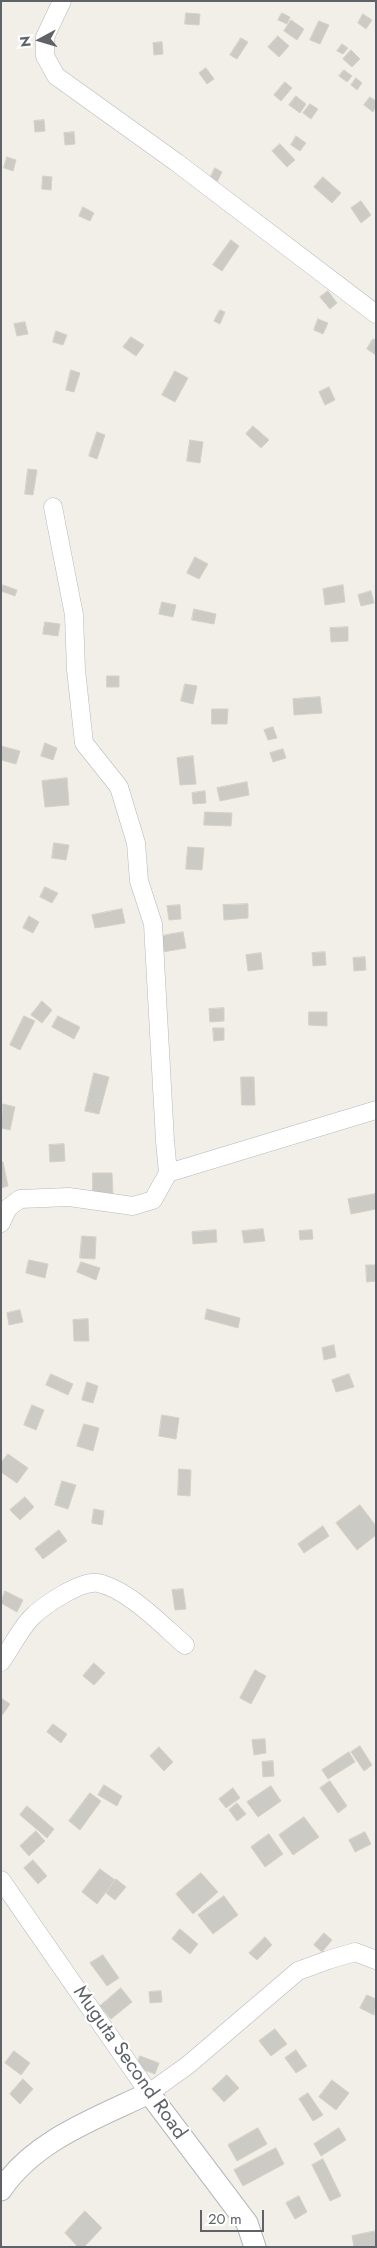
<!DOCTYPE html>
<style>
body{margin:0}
#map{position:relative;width:377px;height:2248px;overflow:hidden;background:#f1efe8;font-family:Jost,sans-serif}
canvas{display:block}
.frame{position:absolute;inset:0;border:2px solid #5f6368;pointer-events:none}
.north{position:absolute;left:15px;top:15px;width:50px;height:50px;-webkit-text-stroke:4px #fff;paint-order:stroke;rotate:264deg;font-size:14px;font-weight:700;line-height:20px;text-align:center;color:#5f6368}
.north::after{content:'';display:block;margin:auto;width:18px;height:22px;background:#5f6368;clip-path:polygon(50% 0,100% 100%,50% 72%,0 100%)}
.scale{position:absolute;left:200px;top:2210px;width:64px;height:22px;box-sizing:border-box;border:2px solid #5f6368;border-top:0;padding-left:6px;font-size:15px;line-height:18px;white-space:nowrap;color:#5f6368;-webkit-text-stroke:4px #fff;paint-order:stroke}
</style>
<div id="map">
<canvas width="377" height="2248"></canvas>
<div class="frame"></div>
<div class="north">N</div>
<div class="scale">20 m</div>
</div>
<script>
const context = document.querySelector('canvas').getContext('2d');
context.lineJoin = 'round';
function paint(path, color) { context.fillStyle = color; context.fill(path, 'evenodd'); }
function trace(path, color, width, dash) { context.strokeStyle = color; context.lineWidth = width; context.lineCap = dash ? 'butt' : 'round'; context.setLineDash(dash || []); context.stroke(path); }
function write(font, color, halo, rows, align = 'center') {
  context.font = font + ' Jost,sans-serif'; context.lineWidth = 4; context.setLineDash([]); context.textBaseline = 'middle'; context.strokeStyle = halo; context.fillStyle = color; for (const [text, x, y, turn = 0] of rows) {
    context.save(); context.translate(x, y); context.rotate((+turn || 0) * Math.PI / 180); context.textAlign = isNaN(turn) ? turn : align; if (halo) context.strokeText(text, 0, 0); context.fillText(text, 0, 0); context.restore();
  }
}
const building = new Path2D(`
 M186 13 200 14 199 25 185 24Z
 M282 13 290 17 287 24 278 20Z
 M363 14 372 20 366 29 358 23Z
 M291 20 304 29 297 40 284 31Z
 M319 21 329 25 320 44 310 40Z
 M278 36 289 46 279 57 268 47Z
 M241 38 248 42 237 59 230 55Z
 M162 42 163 54 154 55 153 43Z
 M342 44 348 48 343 54 337 51Z
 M351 50 360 59 352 67 343 59Z
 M206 68 214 79 207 84 199 73Z
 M344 70 352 76 347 82 339 76Z
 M356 78 362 83 357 90 351 85Z
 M285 82 292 88 281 101 274 95Z
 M296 96 306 104 300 113 289 105Z
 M370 97 376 101V107L373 112 364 105Z
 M310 104 318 109 311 119 303 113Z
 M44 120 45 131 35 132 34 121Z
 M74 132 75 144 65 145 64 133Z
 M296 136 306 143 300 151 291 145Z
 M280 144 295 160 287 167 272 151Z
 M7 157 16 160 13 171 4 168Z
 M215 168 222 172 217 182 210 178Z
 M43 176 52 177 51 190 42 189Z
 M323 177 341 193 332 203 314 187Z
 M361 201 371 215 361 223 351 208Z
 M83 207 94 213 90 221 79 216Z
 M231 240 239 246 222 271 213 265Z
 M328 291 337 303 330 309 320 297Z
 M220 310 225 312 220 324 214 321Z
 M318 319 328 323 323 334 314 330Z
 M25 322 28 334 17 336 14 324Z
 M56 331 67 335 63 345 53 342Z
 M131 337 144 345 136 356 123 347Z
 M373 339 376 340V355L367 349Z
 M71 370 80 373 74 392 66 390Z
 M175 371 188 378 175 402 162 395Z
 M329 387 335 400 325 405 319 392Z
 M253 426 269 440 261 448 246 434Z
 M97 432 105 435 97 459 89 456Z
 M190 440 203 442 200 463 187 461Z
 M28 469 37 470 33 495 25 494Z
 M195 557 208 564 199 579 187 573Z
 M3 585 17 590 15 596 1 591Z
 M343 585 345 602 325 605 323 589Z
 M371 591 374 603 361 606 358 595Z
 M162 602 176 605 173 617 159 614Z
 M194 609 216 614 214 624 192 620Z
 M45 622 60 624 58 636 43 634Z
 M348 627V641L331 642 330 628Z
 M107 676H119V687H107Z
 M185 684 197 686 193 704 181 701Z
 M320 697 322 713 294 715 293 699Z
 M212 709H228L227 724H212Z
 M273 727 277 738 268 740 264 730Z
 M45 743 57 748 53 760 41 756Z
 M1 746 20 751 16 764 1 760Z
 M283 749 286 758 273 762 270 753Z
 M193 756 196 784 180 785 177 758Z
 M67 778 69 805 45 807 42 781Z
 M247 782 249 795 220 801 217 788Z
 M205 791 206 803 193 804 192 793Z
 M205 812 232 813 231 826 204 825Z
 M54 843 69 845 66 860 52 858Z
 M188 847 204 848 202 870 186 869Z
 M45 887 58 893 52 903 40 897Z
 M248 904V918L224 920 223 905Z
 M180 905 181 919 169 920 167 906Z
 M122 909 125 923 95 928 92 915Z
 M29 916 39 922 33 933 23 928Z
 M183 932 186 948 163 952 161 936Z
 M325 952 326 965 313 966 312 953Z
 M261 953 263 969 248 971 246 955Z
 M365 957 366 970 354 971 353 958Z
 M42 1001 52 1010 42 1023 31 1015Z
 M224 1008V1021L210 1022 209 1009Z
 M309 1012H327V1026L309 1025Z
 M24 1016 35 1021 20 1050 10 1045Z
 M58 1016 80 1027 74 1039 52 1027Z
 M213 1028H224V1040L214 1041Z
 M94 1073 109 1077 99 1114 85 1111Z
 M241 1077H254L255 1105H242Z
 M3 1104 15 1107 10 1130 1 1128Z
 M64 1144 65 1161 50 1162 49 1145Z
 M1 1162H3L8 1186 1 1188Z
 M93 1173H112L113 1195H93Z
 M375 1194 376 1209 351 1214 348 1199Z
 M263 1229 265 1241 244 1243 242 1231Z
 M216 1230 217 1242 193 1244 192 1232Z
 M312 1230 313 1239 300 1240 299 1231Z
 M82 1236 96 1237 95 1259 80 1258Z
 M29 1260 48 1264 45 1278 26 1273Z
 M81 1262 100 1268 96 1280 77 1272Z
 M366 1265H376V1281L367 1282Z
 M207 1309 240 1318 238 1328 205 1319Z
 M20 1310 23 1322 9 1325 7 1313Z
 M88 1319 89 1341H74L73 1320Z
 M334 1345 336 1357 324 1360 322 1348Z
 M51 1374 73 1384 68 1395 46 1385Z
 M349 1374 354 1387 336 1392 332 1380Z
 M87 1382 98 1386 93 1403 82 1400Z
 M32 1405 44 1410 36 1430 24 1425Z
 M162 1415 179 1418 176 1439 159 1436Z
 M84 1424 99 1428 93 1451 77 1446Z
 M8 1454 28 1468 17 1483 1 1472V1463Z
 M179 1469 191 1470 190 1496 178 1495Z
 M62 1481 76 1485 68 1509 55 1505Z
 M25 1497 34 1507 20 1520 10 1510Z
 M360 1505 376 1526V1535L357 1550 336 1523Z
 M94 1509 104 1511 102 1525 92 1523Z
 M323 1526 329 1536 304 1553 298 1544Z
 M59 1530 67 1541 43 1559 35 1549Z
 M183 1589 186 1609 175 1610 172 1590Z
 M5 1591 23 1600 17 1612 1 1603Z
 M94 1663 105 1673 94 1685 83 1676Z
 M255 1670 266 1676 251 1704 240 1698Z
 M1 1698 10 1704 1 1717Z
 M53 1724 67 1734 61 1743 47 1732Z
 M265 1739 266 1753 254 1755 252 1740Z
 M360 1746 372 1765 364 1771 351 1752Z
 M159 1747 173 1762 164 1771 150 1756Z
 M349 1752 355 1762 328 1779 322 1770Z
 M273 1761 274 1776 263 1777 262 1762Z
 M330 1781 347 1806 338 1813 320 1788Z
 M104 1785 122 1796 117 1806 98 1795Z
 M271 1786 281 1801 258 1817 247 1802Z
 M233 1788 240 1798 226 1808 219 1799Z
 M90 1793 101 1801 80 1830 69 1821Z
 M237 1803 246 1814 237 1821 229 1810Z
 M27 1806 54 1829 47 1838 20 1815Z
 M304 1817 319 1837 293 1855 279 1835Z
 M36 1831 45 1841 29 1856 20 1846Z
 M365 1832 371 1844 355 1852 349 1840Z
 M269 1834 283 1854 265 1867 251 1847Z
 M33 1860 47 1876 38 1884 24 1868Z
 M100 1869 115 1880 97 1904 82 1892Z
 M201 1873 218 1892 193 1914 176 1894Z
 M116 1879 126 1887 115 1900 106 1893Z
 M224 1896 238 1915 213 1934 198 1915Z
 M180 1929 198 1944 190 1954 172 1939Z
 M324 1933 332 1940 322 1952 314 1945Z
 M265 1937 272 1945 257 1960 249 1953Z
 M103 1955 119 1978 107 1986 90 1963Z
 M121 1988 132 2002 111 2019 100 2006Z
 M161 1991 162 2002 150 2003 149 1992Z
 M367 1995 376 1999 374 2015 360 2008Z
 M275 2029 287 2044 271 2056 259 2041Z
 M296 2050 307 2066 296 2073 285 2058Z
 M14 2051 30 2063 21 2075 5 2063Z
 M140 2056 159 2063 155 2074 136 2067Z
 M227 2075 239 2088 224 2102 212 2089Z
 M23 2079 33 2089 20 2104 10 2094Z
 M332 2080 349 2093 336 2110 319 2097Z
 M308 2093 323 2115 313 2121 299 2099Z
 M258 2128 267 2144 237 2161 228 2145Z
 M339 2128 346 2140 321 2156 314 2144Z
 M276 2148 284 2164 243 2186 234 2170Z
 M323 2159 341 2196 330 2201 312 2165Z
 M299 2196 307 2212 295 2219 286 2203Z
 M85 2211 102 2228 84 2247H78L65 2233Z
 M376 2231V2247H354L352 2236Z`);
const minor = new Path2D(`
 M62 1 45 37V56L56 76 176 162 376 314
 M53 507 74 615 76 670 84 743 119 787 136 843 139 881 153 924 165 1141 168 1173
 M1 1223 8 1208 20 1199 69 1197 133 1206 153 1200 168 1173 376 1110
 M1 1662C11 1648 20 1629 32 1617 44 1605 81 1580 98 1583 128 1589 163 1626 185 1645
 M1 1880 149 2093 188 2065 298 1971 328 1960 355 1952 376 1960`);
const tertiary = new Path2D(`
 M1 2190C34 2140 97 2118 149 2093L247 2223 255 2247`);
const streetNames = [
 ["Muguta Second Road",129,2063,55]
];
paint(building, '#cccac5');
trace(building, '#d6d1c6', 1);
trace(minor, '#b5b8bc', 19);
trace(tertiary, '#b5b8bc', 23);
trace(minor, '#fff', 18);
trace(tertiary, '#fff', 21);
write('20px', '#5f6368', '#fff', streetNames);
</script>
